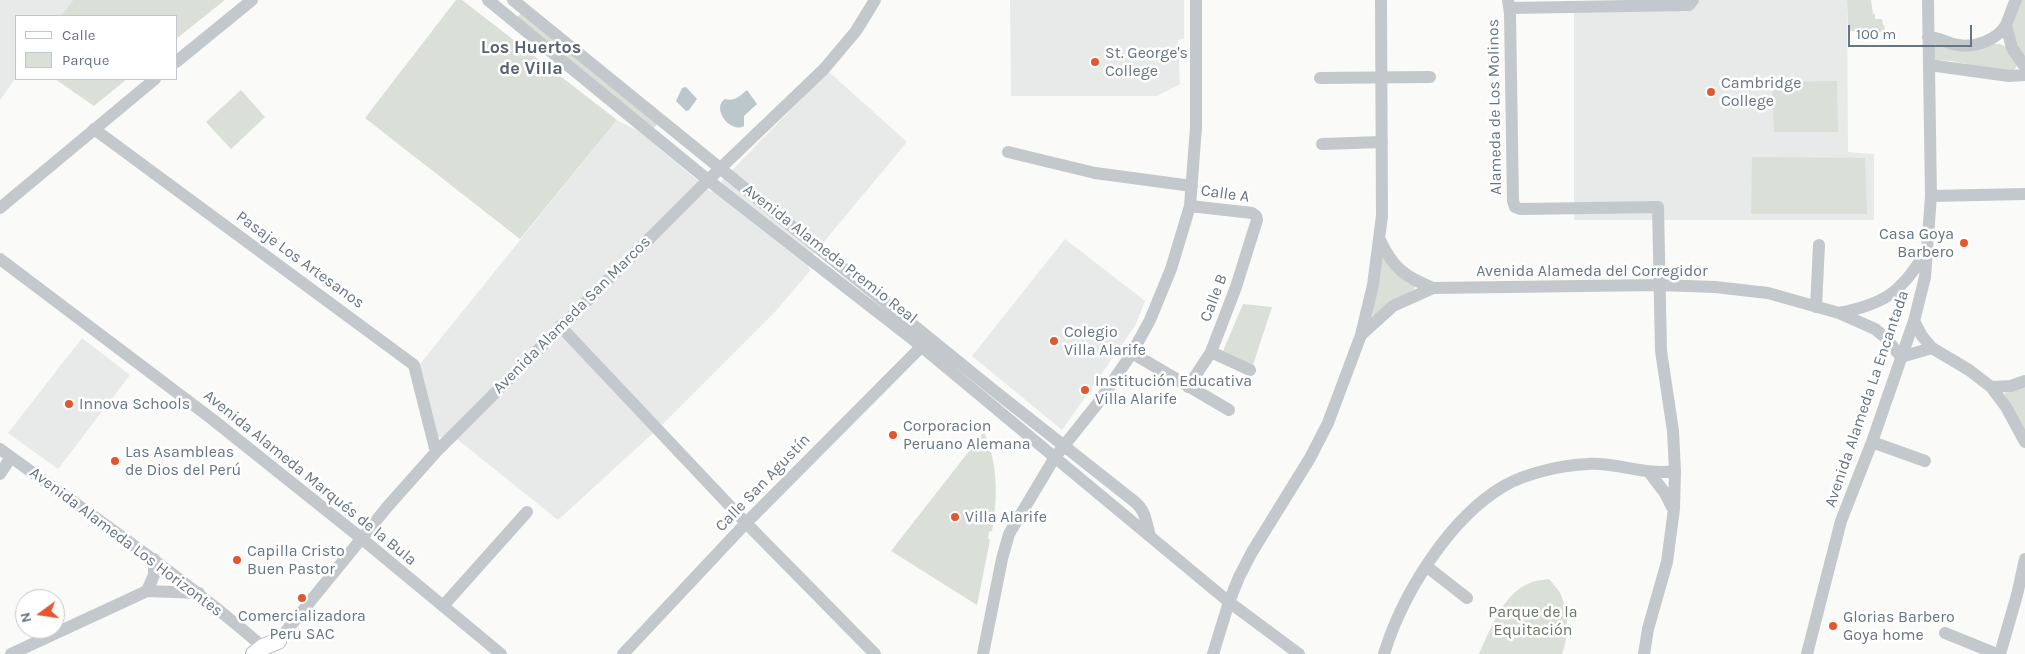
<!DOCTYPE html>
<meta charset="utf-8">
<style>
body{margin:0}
#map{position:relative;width:2025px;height:654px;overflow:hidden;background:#fafaf8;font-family:Karla,sans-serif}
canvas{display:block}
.legend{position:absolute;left:15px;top:15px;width:162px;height:65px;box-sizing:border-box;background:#fff;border:1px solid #c1c8cd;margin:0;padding:6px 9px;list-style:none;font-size:15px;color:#657683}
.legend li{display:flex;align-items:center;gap:10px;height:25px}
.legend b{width:25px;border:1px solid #c1c8cd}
.north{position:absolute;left:15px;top:589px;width:50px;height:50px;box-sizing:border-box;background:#fff;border:1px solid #c1c8cd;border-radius:50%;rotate:256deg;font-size:14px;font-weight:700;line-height:20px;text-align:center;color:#657683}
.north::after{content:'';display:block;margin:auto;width:18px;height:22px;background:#e4572e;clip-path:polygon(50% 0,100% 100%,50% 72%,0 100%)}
.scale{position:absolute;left:1848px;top:25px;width:124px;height:22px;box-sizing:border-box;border:2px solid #657683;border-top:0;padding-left:6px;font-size:15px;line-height:18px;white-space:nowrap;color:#657683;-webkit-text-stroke:4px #fff;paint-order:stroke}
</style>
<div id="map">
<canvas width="2025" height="654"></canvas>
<ul class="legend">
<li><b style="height:6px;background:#fff"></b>Calle</li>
<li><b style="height:14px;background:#dadfd7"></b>Parque</li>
</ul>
<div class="north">N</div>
<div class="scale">100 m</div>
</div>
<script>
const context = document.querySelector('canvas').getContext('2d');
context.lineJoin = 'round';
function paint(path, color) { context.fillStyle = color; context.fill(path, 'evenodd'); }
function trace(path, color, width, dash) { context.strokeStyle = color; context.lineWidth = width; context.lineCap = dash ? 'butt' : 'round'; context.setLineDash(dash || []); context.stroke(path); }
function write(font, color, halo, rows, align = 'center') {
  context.font = font + ' Karla,sans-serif'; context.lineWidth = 5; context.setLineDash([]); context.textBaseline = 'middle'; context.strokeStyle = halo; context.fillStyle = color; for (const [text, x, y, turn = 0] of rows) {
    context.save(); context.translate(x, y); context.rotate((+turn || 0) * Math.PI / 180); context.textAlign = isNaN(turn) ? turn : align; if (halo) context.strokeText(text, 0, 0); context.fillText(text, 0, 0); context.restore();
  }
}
const built = new Path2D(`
 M0 0H73L61 16H16V78L0 100Z
 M1010 0H1184V39L1178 40 1180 84 1157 96H1011Z
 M1691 0H1847L1848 152 1874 154V220H1574V6Z
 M828 71 907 142 807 262 810 271 774 313 663 424 558 520 457 439 437 437 420 364 617 120 640 132 711 192Z
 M1065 239 1145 301 1135 326 1062 430 972 356Z
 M82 338 130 375 58 469 8 433Z`);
const green = new Path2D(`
 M73 0H225L176 39V16H61Z
 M456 0H462L617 120 520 239 365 118Z
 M1847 0H1871L1873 14H1875V19H1882L1883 25 1885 26 1884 32 1848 31Z
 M2022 0H2025V58C2010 36 2008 23 2022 0Z
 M521 13 658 123 654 128 516 18Z
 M1934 43 2000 44 2006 47 2017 66 2014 70 2000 71 1952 61 1936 60 1933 58Z
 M55 79H127L94 106Z
 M1837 81 1838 132H1774L1772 82Z
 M241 90 265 117 231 149 206 122Z
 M1752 157 1865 158 1867 214H1751Z
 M1380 255 1416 286 1413 290 1372 317Z
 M1243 304 1272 307 1253 365 1223 351Z
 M2025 384V431L2004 394Z
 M984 432C998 464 998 496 992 531L989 532 988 538 990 540 977 605 891 551Z
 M1549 579C1553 584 1559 590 1561 595 1569 614 1569 636 1562 654H1479C1490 630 1503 593 1530 583 1536 580 1543 580 1549 579Z`);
const water = new Path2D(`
 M686 87 697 99 689 110 686 111 676 101 682 88Z
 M747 90 757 104 744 116V126C730 134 711 108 725 99 734 102 740 96 747 90Z`);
const minor = new Path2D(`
 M488 0 708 180 911 338 1229 602 1299 654
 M513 0 992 389 1135 502C1146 511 1146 523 1150 536
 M1508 0 1510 14 1513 201 1515 207 1520 209 1658 207 1661 351 1673 431 1675 471 1674 509 1667 562 1648 629 1644 654
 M1510 8 1689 5 1693 0
 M2006 25 2012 48 2025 67
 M1928 37C1939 37 1948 44 1958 45 1975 48 1997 40 2006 25 2009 19 2012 7 2016 0
 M176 62 252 0
 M1929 65 2009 76 2025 75
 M1320 78 1430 77
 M94 129 414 365 436 452
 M1322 144 1382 142
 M1008 152 1095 173 1192 186
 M1931 196 2025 194
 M0 208 155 79
 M1380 240C1393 268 1405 277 1433 288
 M0 259 212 419 361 538 501 654
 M1816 307 1819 245
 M1839 313C1884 304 1901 293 1925 253
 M1914 321 1922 336 1932 348 1969 370 1991 387 2006 407 2025 442
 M560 326 746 523 875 654
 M1361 335 1393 306 1433 288 1658 285 1715 287 1768 293 1839 313 1875 329 1886 338 1901 357 1932 348
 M1211 352 1250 370
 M1132 353 1229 410
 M1188 387 1211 352 1236 287 1257 220 1256 216 1252 213 1190 206
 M1991 387 2011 386 2025 381
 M1872 442 1925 461
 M0 449C89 514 179 574 263 647
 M1649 472 1665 493 1672 507
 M0 474 11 457
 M1426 566 1467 598
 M147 591 154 575V559
 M443 606 527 512
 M1945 633 1997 654
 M278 641 388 506 436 452 708 180 824 69 856 31 875 0
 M11 654 147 591 199 593
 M623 654 746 523 926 342
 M983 654 1002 559 1009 534 1055 457 1098 403 1132 353 1150 320 1171 269 1190 206 1196 127V0
 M1213 654 1229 602 1239 577 1252 552 1310 458 1328 423 1361 335 1373 285 1382 216 1381 0
 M1384 654C1402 595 1449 518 1504 486 1526 473 1563 465 1588 464 1617 462 1645 476 1675 471
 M1807 654 1841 521 1872 442 1914 321 1925 277 1931 196 1928 0
 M2000 654 2017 595 2025 559`);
const major = new Path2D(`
 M254 654 263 647 278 641`);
const markers = [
 [1095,62,5,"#e4572e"],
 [1711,92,5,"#e4572e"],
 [1964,243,5,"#e4572e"],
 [1054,341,5,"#e4572e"],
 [1085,390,5,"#e4572e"],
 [69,404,5,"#e4572e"],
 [893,435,5,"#e4572e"],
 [115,461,5,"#e4572e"],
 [955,517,5,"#e4572e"],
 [237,560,5,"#e4572e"],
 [302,598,5,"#e4572e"],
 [1833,626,5,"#e4572e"]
];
const poiNames = [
 ["St. George's",1105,53],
 ["College",1105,71],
 ["Cambridge",1721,83],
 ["College",1721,101],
 ["Casa Goya",1954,234,"right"],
 ["Barbero",1954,252,"right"],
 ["Colegio",1064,332],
 ["Villa Alarife",1064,350],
 ["Institución Educativa",1095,381],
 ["Villa Alarife",1095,399],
 ["Innova Schools",79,404],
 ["Corporacion",903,426],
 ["Peruano Alemana",903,444],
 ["Las Asambleas",125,452],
 ["de Dios del Perú",125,470],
 ["Villa Alarife",965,517],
 ["Capilla Cristo",247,551],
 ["Buen Pastor",247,569],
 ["Comercializadora",302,616,"center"],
 ["Peru SAC",302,634,"center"],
 ["Glorias Barbero",1843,617],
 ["Goya home",1843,635]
];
const streetNames = [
 ["Alameda de Los Molinos",1495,107,-91],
 ["Calle A",1225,194,8],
 ["Avenida Alameda Premio Real",830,254,38],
 ["Pasaje Los Artesanos",300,260,36],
 ["Avenida Alameda del Corregidor",1592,271],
 ["Calle B",1214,298,-69],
 ["Avenida Alameda San Marcos",572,315,-45],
 ["Avenida Alameda La Encantada",1867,399,-71],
 ["Avenida Alameda Marqués de la Bula",310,478,39],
 ["Calle San Agustín",763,483,-46],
 ["Avenida Alameda Los Horizontes",126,542,37]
];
const parkNames = [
 ["Parque de la",1533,612],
 ["Equitación",1533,630]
];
const neighbourhoodNames = [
 ["Los Huertos",531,48],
 ["de Villa",531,69]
];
paint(built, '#e8e9e9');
paint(green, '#dadfd7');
paint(water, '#bbc7cb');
trace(major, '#b5babe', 18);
trace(minor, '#c3c8cc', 12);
trace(major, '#fff', 16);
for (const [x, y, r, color] of markers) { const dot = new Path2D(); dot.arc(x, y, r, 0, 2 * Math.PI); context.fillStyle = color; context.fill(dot); trace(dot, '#fff', 2); }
write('16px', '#657683', '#fff', poiNames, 'left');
write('16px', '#657683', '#fff', streetNames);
write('16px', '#687a64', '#fff', parkNames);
write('bold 18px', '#57646e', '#fff', neighbourhoodNames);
</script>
